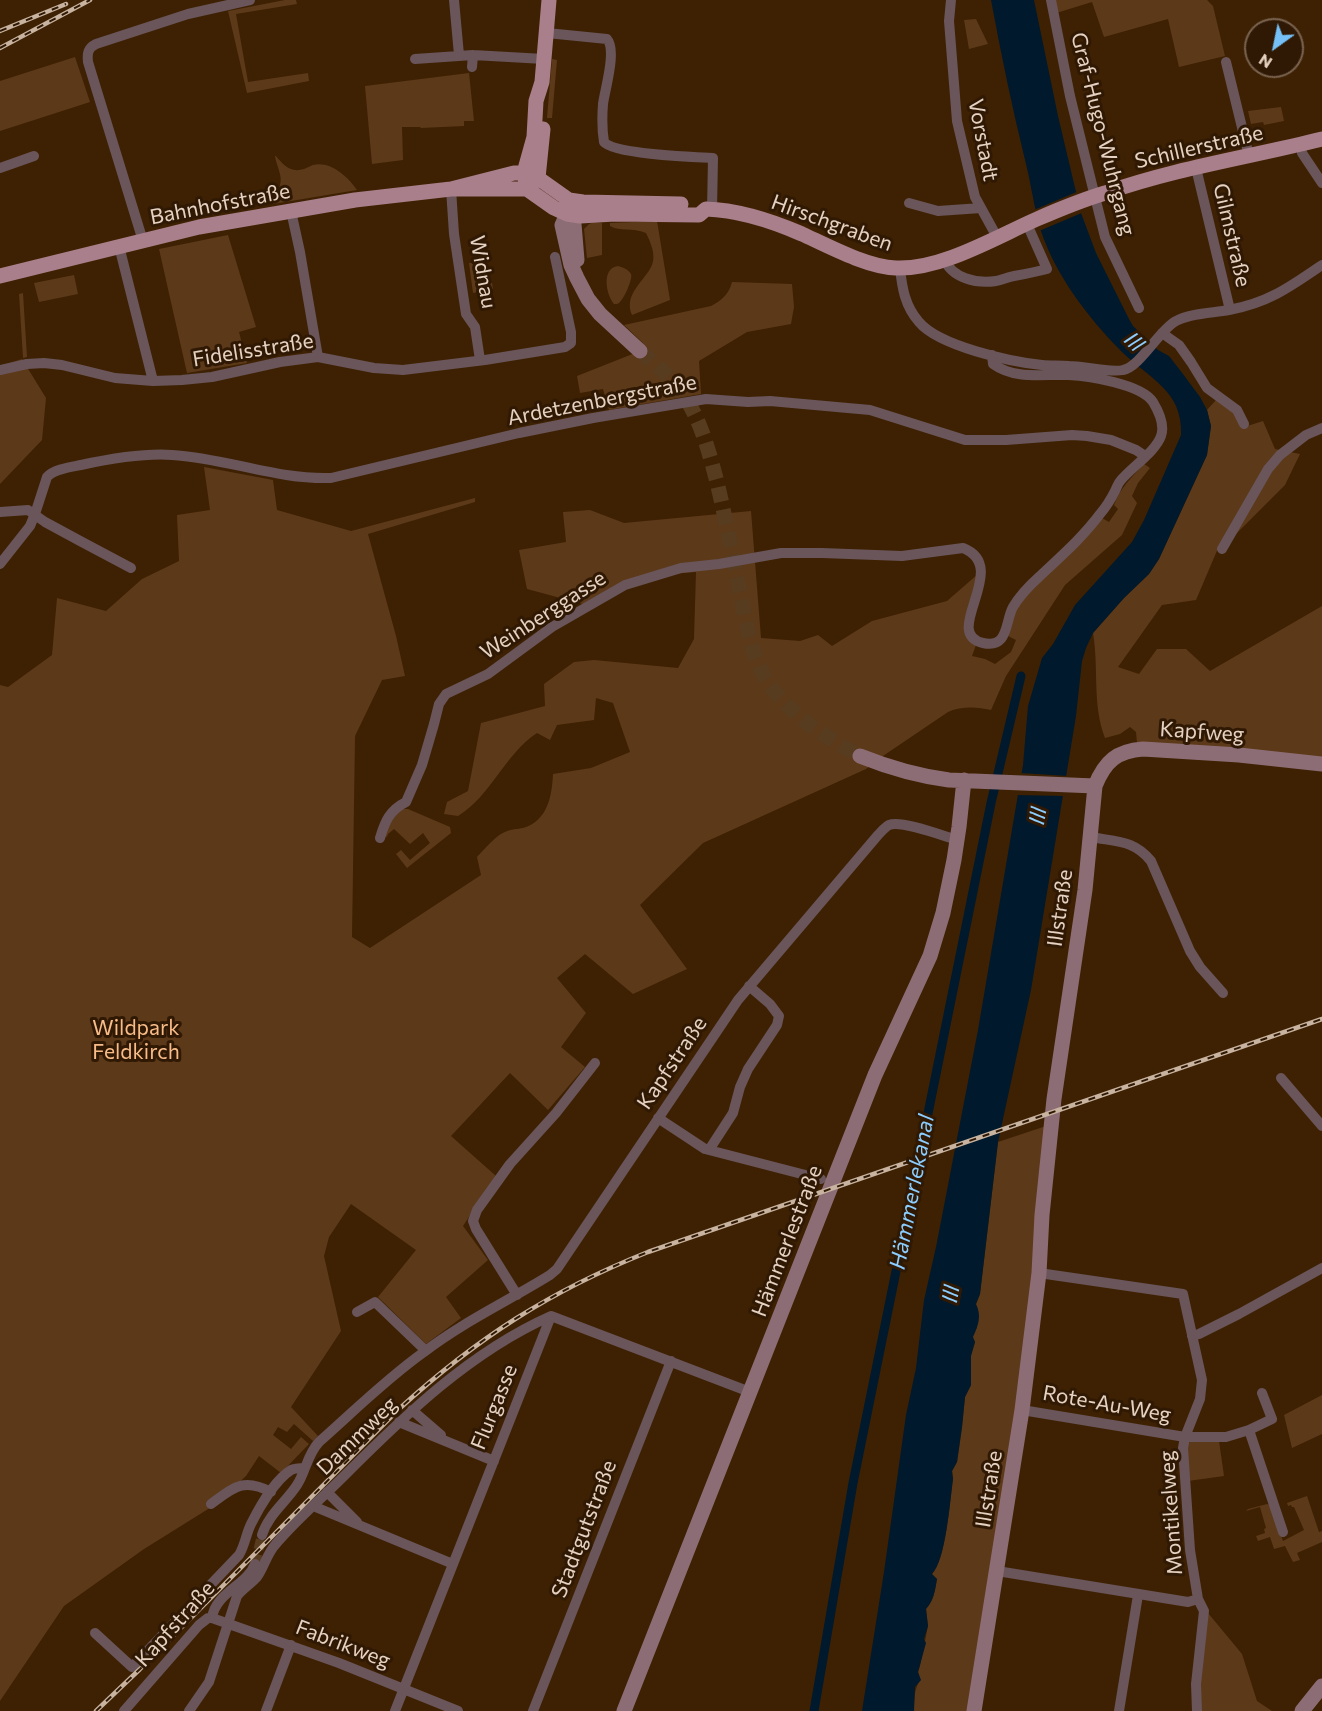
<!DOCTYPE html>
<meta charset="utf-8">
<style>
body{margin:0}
#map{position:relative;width:1322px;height:1711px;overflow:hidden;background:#3e2102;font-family:Commissioner,sans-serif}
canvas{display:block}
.north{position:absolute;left:1244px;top:18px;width:60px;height:60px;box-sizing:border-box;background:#301904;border:2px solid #796350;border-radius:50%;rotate:213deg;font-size:16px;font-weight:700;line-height:24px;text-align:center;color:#e6d2c2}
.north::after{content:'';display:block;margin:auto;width:21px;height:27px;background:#75c0f6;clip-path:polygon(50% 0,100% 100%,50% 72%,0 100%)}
</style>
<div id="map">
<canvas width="1322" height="1711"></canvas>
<div class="north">N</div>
</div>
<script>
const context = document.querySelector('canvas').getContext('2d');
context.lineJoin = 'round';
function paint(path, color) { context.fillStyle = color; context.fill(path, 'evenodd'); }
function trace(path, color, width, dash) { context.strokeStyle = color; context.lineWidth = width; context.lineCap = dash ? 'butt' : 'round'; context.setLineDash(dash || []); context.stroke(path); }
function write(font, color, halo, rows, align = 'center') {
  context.font = font + ' Commissioner,sans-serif'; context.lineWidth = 6; context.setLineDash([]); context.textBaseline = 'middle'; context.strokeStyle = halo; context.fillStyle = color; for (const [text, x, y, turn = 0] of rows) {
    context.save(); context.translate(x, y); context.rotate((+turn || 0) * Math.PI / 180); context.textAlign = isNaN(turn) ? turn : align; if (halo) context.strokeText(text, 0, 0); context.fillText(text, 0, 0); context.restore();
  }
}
const green = new Path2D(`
 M285 0H296L297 4 236 14 248 82 308 73 309 81 247 93 228 11Z
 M1051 0H1207L1213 6 1225 56 1179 67 1168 19 1104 37 1092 2 1053 14Z
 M976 19 988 44 969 49 964 20Z
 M75 57 90 102 0 131V81Z
 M552 59 557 60 552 118H547Z
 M469 73 474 121H464V126L421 128 420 127H402L403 160 372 164 365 86Z
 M1281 107 1284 121 1264 125 1263 122 1251 124 1248 111Z
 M275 156H276C284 166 291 173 304 169 307 168 310 166 313 165 331 161 348 177 357 190L273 204C275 196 279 191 280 185 283 176 276 165 275 156Z
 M657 221 670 300 632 315C623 294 645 281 652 265 656 255 651 243 646 233 632 227 620 232 610 226V223Z
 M594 222 602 223V255L587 258 584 229 589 224Z
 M228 235 256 327 239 332 247 363 187 373 159 249Z
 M469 263H482V272L488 283H492L493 289 473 293Z
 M618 266C622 267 628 269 631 274 633 279 624 299 619 303 618 304 616 304 614 304 606 295 601 268 618 266Z
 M74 275 78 294 39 302 34 283Z
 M732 282 792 284 794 307 791 324 747 332 699 361 701 394 609 410 603 389 580 393 577 376 640 351 643 343 624 325 711 306C722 300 729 294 732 282Z
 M23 293 27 357 23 358 19 294Z
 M22 359 46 398 42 440 0 484V366Z
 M1216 400 1233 411 1241 428 1263 421 1275 449 1300 454 1285 485 1235 535 1219 546 1196 600 1162 605 1118 667 1139 674 1157 649H1186L1210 671 1322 606V764L1137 743 1136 732 1130 727 1120 734 1105 738C1092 704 1099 668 1093 633L1124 598 1149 574 1159 559 1207 455 1211 426 1207 410Z
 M1144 464 1150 468 1138 483 1132 496 1137 503 1122 535 1065 585 1006 676 991 710C977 707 962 706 948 712L880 758 866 769 703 843 640 905 687 969 633 994 585 954 557 978 586 1013 561 1047 585 1067 548 1110 510 1073 451 1136 496 1176 463 1226 488 1260 446 1297 461 1318 426 1344 378 1297 416 1250 351 1204 329 1237 324 1256 341 1331 291 1407 318 1436 313 1441 294 1424 287 1432 278 1427 273 1435 291 1449 301 1437 309 1444 281 1473 259 1456 246 1476 213 1506 144 1549 64 1606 0 1701V685L8 687 52 655 57 598 106 611 142 579 179 561 177 515 210 510 204 467 273 480 277 510 351 531 475 498V502L368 534 396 636 405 676 382 680 355 736 352 937 370 948 481 875 477 857C484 850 496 835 505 832 511 829 518 829 523 828 548 821 552 795 553 774L591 768 630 752 613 703 596 698 594 720 557 725 550 740 537 733C504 755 491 796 458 816L444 814 447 802 468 791 481 723 545 706 544 684 574 662 594 660 678 668 694 639 696 572 672 574 626 588 594 607 527 589 519 550 566 542 563 512 590 510 624 523 751 511 761 638 800 641 818 635 832 646 872 621 947 601 978 574 967 612 976 645 972 656 985 659 995 664 1011 652 1016 640 1008 636 1014 613 1023 598 1102 518 1109 522 1118 509 1114 505C1120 488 1132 477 1144 464Z
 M399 809H408L450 827 451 833 407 868 396 854 401 850 410 860 430 843 423 833 410 844 394 829 388 834 387 837 385 836 386 831Z
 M1052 1124 1042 1215 974 1711H914C914 1699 914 1690 920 1680L918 1672 920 1666 928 1626 926 1609C934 1600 935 1590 937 1579L932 1574C946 1560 950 1500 953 1479L952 1471 957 1462 962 1427 965 1397 971 1385V1355L975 1342 972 1337 977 1327 976 1304 980 1294 998 1142Z
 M1322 1395V1434L1292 1448 1284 1415Z
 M1192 1441H1219L1224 1476 1188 1481 1186 1451 1188 1443Z
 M1307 1496 1319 1532 1322 1531V1542L1297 1553 1300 1560 1293 1562 1285 1546 1274 1549 1270 1537 1258 1541 1256 1536 1265 1533 1264 1529 1266 1528 1260 1507 1246 1511 1248 1509 1267 1504 1271 1505 1283 1541 1304 1530 1294 1507H1292L1291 1505 1288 1506 1287 1503Z
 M1208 1613 1242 1654 1257 1701 1272 1711H1201L1199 1673Z`);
const water = new Path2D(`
 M991 0H1034L1058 116 1081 213 1096 253 1129 319 1133 326 1158 350 1169 356 1183 374 1200 397 1207 410 1211 426 1207 455 1159 559 1149 574 1124 598 1093 633 1086 648 1082 661 1076 716 1031 990 998 1142 980 1294 976 1304C982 1316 978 1326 973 1337L975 1342 971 1356V1385L965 1397 962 1427 957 1462 952 1471 953 1479C950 1500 946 1560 932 1574L937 1579C935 1590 934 1600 926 1609L928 1626 924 1639 926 1643 918 1672 921 1680 915 1687 914 1711H862L884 1572 906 1415 916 1368 924 1300 936 1247 978 1030 1016 806 1023 765 1028 706 1042 658 1053 644 1075 605 1132 542 1144 520 1181 435C1183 390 1149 379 1121 351 1104 334 1088 315 1074 295 1061 276 1048 253 1041 231 1034 208 1031 183 1025 160 1012 107 1001 54 991 0Z`);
const pier = new Path2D(`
 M1079 191 1084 212 1039 231 1034 210Z
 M1019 773 1069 776 1065 796 1015 795Z`);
const canal = new Path2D(`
 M814 1711 853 1483 991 803 1021 676`);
const streetTunnel = new Path2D(`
 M255 1564 262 1535`);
const secondaryTunnel = new Path2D(`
 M640 351C653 362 666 373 677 386 699 413 708 448 717 482 726 520 733 559 741 597 747 629 753 664 774 691 797 719 828 739 860 756`);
const street = new Path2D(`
 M454 0 459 55
 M951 0 949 21 957 121 975 197 997 237
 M1051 0 1070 96 1105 237 1139 308
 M547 33 607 39C617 50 605 89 603 104 602 117 602 130 604 142 614 154 693 157 713 158L712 210
 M415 59 473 55 544 59
 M1226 62 1249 156
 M472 67 473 55
 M1301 144 1302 153 1322 183
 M0 168 34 156
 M1196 168 1230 310
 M451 189 454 234 466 314 475 327 480 360
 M909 203 938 211 981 208
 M291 211 300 252 318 357
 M143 241 88 62C87 53 88 48 96 44L188 14 250 0
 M119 246 153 381
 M944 259C952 278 976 284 996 281 1002 280 1008 277 1014 276 1025 274 1036 272 1047 269L1027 224
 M900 268C902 288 905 306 919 322 939 346 1011 362 1042 365 1051 366 1060 365 1069 366 1084 366 1110 373 1123 370 1140 367 1160 329 1176 321 1190 313 1213 313 1229 310 1268 303 1290 287 1322 265
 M1162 333 1179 345 1191 362 1207 388 1237 410 1244 424
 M0 370 27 364 44 363 62 365 115 378 153 381 182 380 212 377 280 362 318 357 374 368 403 370 485 360 565 347 571 343V332L555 257
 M0 512 28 510 45 522 82 542 131 568
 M1222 549 1268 469 1280 455 1306 435 1322 428
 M0 564 30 526 35 514 47 477C54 469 71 467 81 465 109 459 144 453 172 455 226 458 277 480 331 478L519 433 593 418 706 399 748 402 770 401 870 410 965 440H1006L1072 435 1087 436 1111 440 1136 450 1145 456
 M1091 837C1117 842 1134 840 1151 861L1190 951 1200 967 1223 993
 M380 838C385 821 390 810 406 802L422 765 434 724 439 704 446 694 488 674 552 627 625 585 681 568 719 564 781 553H822L902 556 963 548C1012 567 940 634 983 643 1009 649 1005 621 1013 607 1020 595 1030 585 1040 576 1061 556 1082 538 1100 514 1106 507 1111 499 1115 491 1117 487 1118 483 1121 480 1132 467 1156 451 1161 436 1165 425 1159 412 1153 402 1141 384 1089 376 1068 375 1043 374 1015 380 993 364L992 355
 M1281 1078 1322 1126
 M658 1118 705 1149 821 1179
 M709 1150 733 1113 740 1087 748 1069 777 1025 779 1016 770 1004 749 986
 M1039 1273 1183 1294 1202 1380 1200 1399 1185 1437 1183 1448 1190 1550 1198 1599 1204 1611 1196 1684 1197 1711
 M517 1295 476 1229 473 1221 477 1210 510 1164 556 1113 595 1063
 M357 1312 375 1302 425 1350
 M1192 1336 1199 1334 1239 1314 1322 1268
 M412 1410 441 1435
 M1022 1410 1185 1437H1226L1249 1430 1272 1419 1262 1393
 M399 1422 494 1461
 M1249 1430 1283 1532
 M327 1492 357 1522
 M211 1504C233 1488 243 1477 271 1492
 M313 1506 453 1564
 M262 1535C268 1515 286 1502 297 1485 306 1471 307 1455 319 1442 353 1412 386 1379 424 1352 463 1322 508 1301 550 1275L557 1269 738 1000 878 835C881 832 885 827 889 825 902 820 943 836 957 840
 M997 1571 1188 1602 1198 1599
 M212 1618 339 1663 458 1711
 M212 1618C215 1593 247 1585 255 1564
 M95 1633 132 1667 239 1555C245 1545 246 1534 251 1524 259 1508 275 1480 291 1470 295 1468 300 1468 305 1468
 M124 1711 199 1625 208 1618H212
 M189 1711 209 1682 237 1596C243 1588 251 1584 257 1577 264 1567 267 1554 275 1545 295 1521 320 1500 343 1477 405 1415 470 1352 551 1316
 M266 1711 291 1645
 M395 1711 551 1316 750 1392
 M533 1711 671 1361
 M1119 1711 1138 1595`);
const secondary = new Path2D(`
 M568 203 567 214 562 225 571 265 577 278 588 299 600 314 640 351
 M567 214 574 224 577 260
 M860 756C890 768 918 776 949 780L1095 786
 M624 1711 875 1075 930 956 943 913 954 860 959 827 964 780
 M974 1711 1022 1410 1039 1273 1042 1215 1054 1099 1085 890 1095 786C1105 761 1117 751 1143 749L1239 755 1322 764
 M1302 1711 1322 1686`);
const primary = new Path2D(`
 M526 183 524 173 534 137 536 101 542 82 549 0
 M532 184 538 178 543 129
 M451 189H527L554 208 567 214 580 216 615 214 699 215 706 209C739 210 772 221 802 234 828 246 867 267 896 268 941 270 996 237 1037 219 1060 209 1082 200 1105 193 1176 168 1250 157 1322 139
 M0 276 199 227 355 200 451 189 514 173H524L538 178 569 200 583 202 681 204`);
const rail = new Path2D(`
 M0 31 66 4
 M0 48 90 0
 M96 1711 140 1669 399 1409C477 1338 550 1291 648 1252L1322 1019`);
const streetNames = [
 ["Graf-Hugo-Wuhrgang",1103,134,76],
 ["Vorstadt",983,140,79],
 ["Schillerstraße",1199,147,-13],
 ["Bahnhofstraße",220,204,-11],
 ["Hirschgraben",832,223,20],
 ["Gilmstraße",1232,235,77],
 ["Widnau",483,272,80],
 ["Fidelisstraße",253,350,-9],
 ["Ardetzenbergstraße",602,400,-11],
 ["Weinberggasse",543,615,-33],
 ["Kapfweg",1202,732,4],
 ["Illstraße",1060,908,-82],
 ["Kapfstraße",672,1063,-56],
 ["Hämmerlestraße",787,1241,-69],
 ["Rote-Au-Weg",1107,1404,10],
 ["Flurgasse",494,1407,-68],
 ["Dammweg",357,1436,-44],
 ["Illstraße",989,1489,-81],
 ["Montikelweg",1171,1513,-94],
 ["Stadtgutstraße",584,1529,-69],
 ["Kapfstraße",175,1624,-48],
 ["Fabrikweg",343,1644,21]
];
const parkNames = [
 ["Wildpark",136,1028],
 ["Feldkirch",136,1052]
];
const waterNames = [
 ["Ill",1134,342,45],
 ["Ill",1038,816,-80],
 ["Hämmerlekanal",912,1192,-79],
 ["Ill",951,1294,-80]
];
paint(green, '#5c3919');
paint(water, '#00192c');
paint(pier, '#3e2102');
trace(canal, '#00192c', 9);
trace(streetTunnel, '#573c1f', 10, [10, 5]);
trace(secondaryTunnel, '#573c1f', 15, [15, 8]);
trace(street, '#69555a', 10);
trace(secondary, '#8d6d75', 15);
trace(primary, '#a87f8a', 15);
trace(rail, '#c8b3a0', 4.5);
trace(rail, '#301904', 2, [7]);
write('21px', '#e6d2c2', '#301904', streetNames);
write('21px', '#f8bc88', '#301904', parkNames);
write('italic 22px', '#8bcdfe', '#301904', waterNames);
</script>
